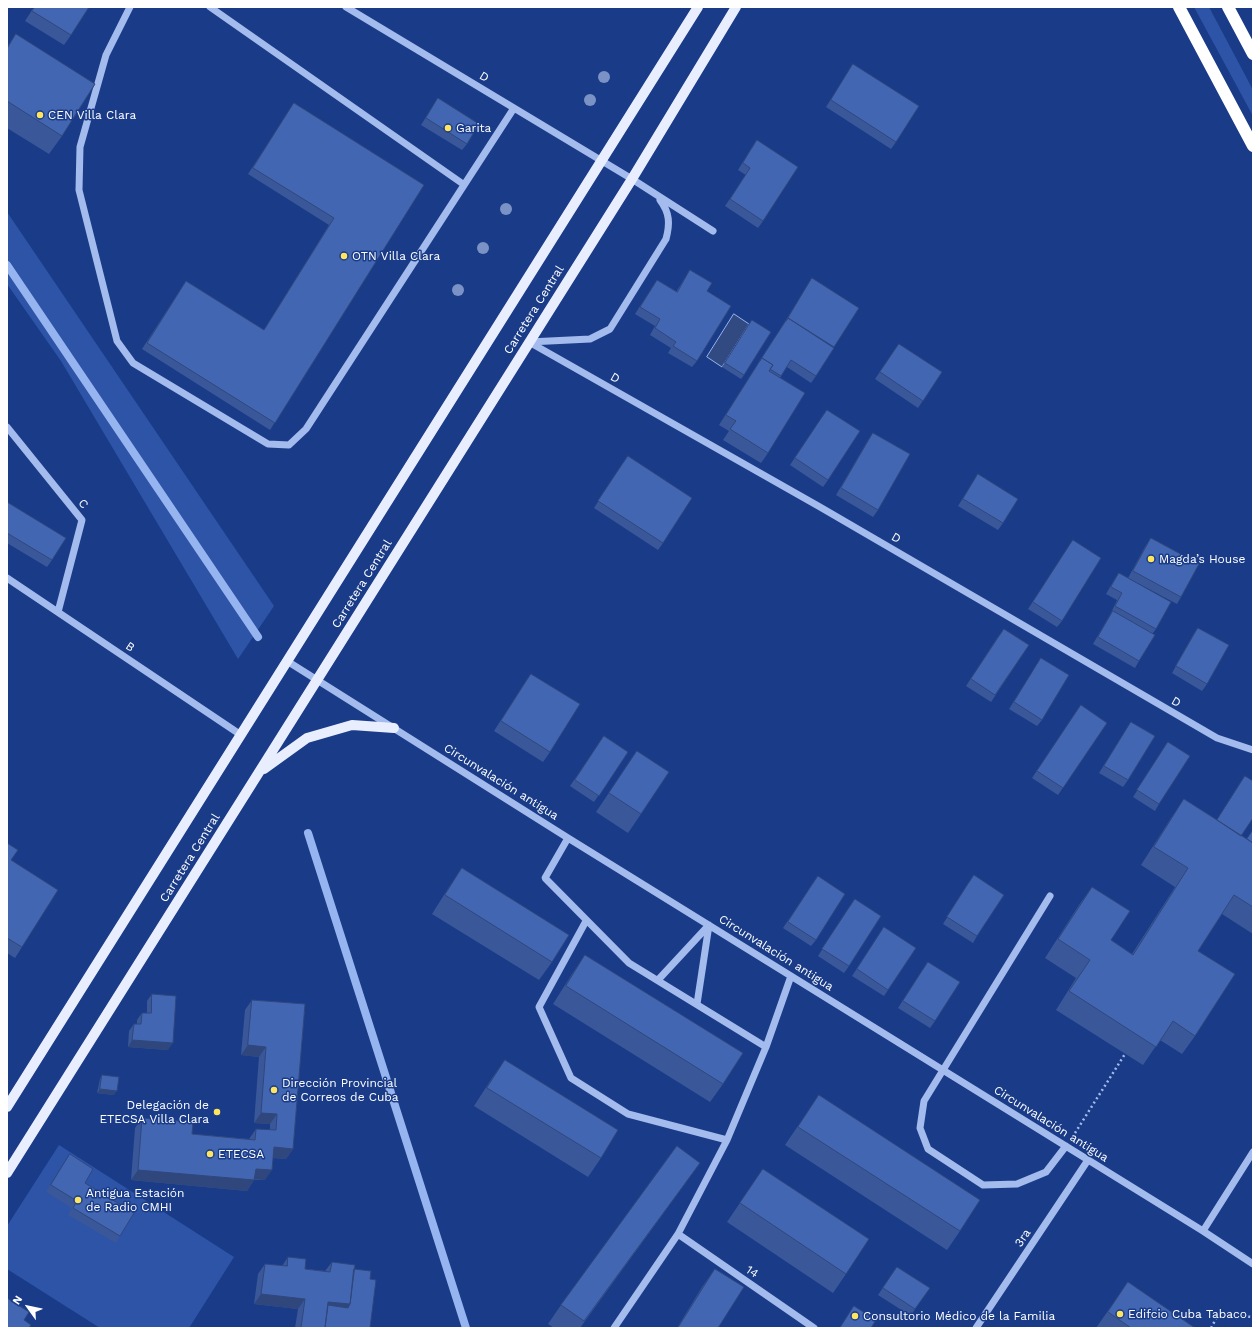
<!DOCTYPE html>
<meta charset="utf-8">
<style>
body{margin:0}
#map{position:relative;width:1260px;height:1335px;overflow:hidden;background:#1a3c88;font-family:"Work Sans",sans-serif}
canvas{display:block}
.frame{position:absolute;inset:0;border:8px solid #fff;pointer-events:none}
.north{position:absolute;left:8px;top:1287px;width:40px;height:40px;-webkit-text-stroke:3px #1a3c88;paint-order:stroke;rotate:303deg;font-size:11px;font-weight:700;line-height:16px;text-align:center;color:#fff}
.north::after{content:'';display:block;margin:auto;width:14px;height:18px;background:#fff;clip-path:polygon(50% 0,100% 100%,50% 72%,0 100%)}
</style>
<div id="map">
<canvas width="1260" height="1335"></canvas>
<div class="frame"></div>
<div class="north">N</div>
</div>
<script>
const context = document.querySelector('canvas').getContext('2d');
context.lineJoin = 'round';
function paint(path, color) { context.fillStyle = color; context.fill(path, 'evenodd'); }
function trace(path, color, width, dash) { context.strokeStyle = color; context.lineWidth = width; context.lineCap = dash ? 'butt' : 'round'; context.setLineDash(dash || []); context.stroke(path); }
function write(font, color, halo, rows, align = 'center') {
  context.font = font + ' "Work Sans",sans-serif'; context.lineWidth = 3; context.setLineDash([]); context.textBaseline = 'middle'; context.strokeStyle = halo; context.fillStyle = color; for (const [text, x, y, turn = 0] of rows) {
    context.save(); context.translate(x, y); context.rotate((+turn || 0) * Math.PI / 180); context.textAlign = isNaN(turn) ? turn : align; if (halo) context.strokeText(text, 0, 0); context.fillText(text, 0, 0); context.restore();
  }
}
const green = new Path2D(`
 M1194 7H1209L1253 90V116Z
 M7 212 274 606 238 659 61 361 7 284Z
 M59 1145 234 1257 189 1328H100L7 1269V1226Z`);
const water = new Path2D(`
 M734 314 749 324 722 367 707 357Z`);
const stream = new Path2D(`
 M7 265 258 637
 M308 833 466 1328`);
const path = new Path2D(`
 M1075 1133 1125 1054
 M1211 1328 1218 1315 1253 1317`);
const minor = new Path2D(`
 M130 7 106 55 80 147 79 190 117 341 133 363 268 444 289 445 306 429 514 108
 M210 7 463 184
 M346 7 632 179 713 231
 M529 342 820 507 1217 738 1253 750
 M529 342 590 339 610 329 666 239C670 224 670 213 660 200
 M7 427 82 520 58 612
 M7 578 241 735
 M287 661 568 838 1203 1231 1253 1264
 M568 838 545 878 629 963 766 1047
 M1050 896 924 1101 920 1128 928 1149 983 1185 1017 1184 1046 1172 1066 1146
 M586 921 539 1007 571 1078 628 1114 727 1140
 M658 980 709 925 697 1004
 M1203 1231 1253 1152
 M678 1234 814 1328
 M614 1328 678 1234 727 1140 766 1047 791 976
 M976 1328 1088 1160`);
const major = new Path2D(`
 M264 769 307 738 352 725 394 728
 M7 1107 698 7
 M7 1173 632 179 736 7`);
const highway = new Path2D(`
 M1179 7 1253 146
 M1228 7 1253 54`);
const trees = [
 [604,77],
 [590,100],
 [506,209],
 [483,248],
 [458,290]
];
const wall = new Path2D(`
 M34 7H89L71 35 64 45 25 21Z
 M16 34 62 136 49 154 7 128V47Z
 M853 64 896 142 891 149 826 107Z
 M438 98 467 144 462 150 421 125Z
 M294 103 424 185 270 430 142 349 186 281 264 330 329 225 248 174Z
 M752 147 763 221 758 228 725 206 746 175 738 170Z
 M690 270 707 291 697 361 692 367 668 353 671 348 650 335 655 326 635 314 657 280 676 292Z
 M810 282 816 376 811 383 787 367 780 378 768 453 761 463 723 440 729 431 719 425Z
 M749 324 744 375 741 379 722 367Z
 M899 344 942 372 918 408 875 379Z
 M822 417 828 480 823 487 790 465Z
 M873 433 878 510 873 517 836 495 868 440Z
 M623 463 663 543 658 550 594 508Z
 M978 474 1003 523 998 530 958 506Z
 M7 502 52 560 47 567 7 543Z
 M1151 538 1181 597 1177 604 1128 578 1146 545Z
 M1073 540 1062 621 1057 627 1028 609Z
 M1119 573 1156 629 1152 634 1139 661 1135 668 1093 644 1111 613 1117 600 1106 594 1114 580Z
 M1198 628 1207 684 1202 691 1172 673 1193 635Z
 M999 635 1029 645 991 702 966 686Z
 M1041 658 1042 720 1037 726 1009 709Z
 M531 674 550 752 543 762 494 731 524 684Z
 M1081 705 1107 723 1058 795 1032 778Z
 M1131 722 1128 780 1123 787 1099 773Z
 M604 736 628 752 594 802 570 786Z
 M1168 742 1159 804 1155 811 1133 797Z
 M637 751 641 814 628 833 596 812Z
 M1184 799 1247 839 1253 830V934L1222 914 1198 951 1195 1036 1182 1054 1160 1040 1143 1065 1056 1010 1076 978 1045 958 1079 905 1092 887 1111 940 1132 954 1175 887 1141 865 1171 818Z
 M7 843 11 860 22 947 15 958 7 953Z
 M462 868 552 962 539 980 432 914 449 887Z
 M969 882 977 936 973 943 943 924Z
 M813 883 816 940 811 946 783 928Z
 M850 906 849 966 844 973 818 956Z
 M880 934 888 990 884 996 852 976Z
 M585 955 723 1084 710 1102 553 1004 572 974Z
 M923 969 935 1021 930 1028 898 1008Z
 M152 994 168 1050 128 1047 129 1031 134 1024H137V1020L142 1013H147V1001Z
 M252 1000 305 1004 293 1149 286 1159 273 1158 265 1180H254L247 1191 131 1180 135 1128 142 1118 192 1134 249 1139 256 1129 270 1130V1124L254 1123 259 1057 241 1055 245 1010Z
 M505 1060 601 1158 588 1177 474 1106 492 1078Z
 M102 1075 114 1095 97 1093 100 1079Z
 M819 1095 960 1231 947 1250 785 1145Z
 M70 1154 85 1183 120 1236 116 1243 68 1215 72 1208 46 1192Z
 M763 1169 846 1274 833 1293 727 1222Z
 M687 1181 580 1328H554L548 1324 561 1305Z
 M288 1257 305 1269 325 1271 332 1262 354 1269 370 1279V1328H295L298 1309 254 1304 258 1274 265 1264 282 1266Z
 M715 1269 718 1328H677L702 1287Z
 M892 1274 915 1309 911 1316 878 1295Z
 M1128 1282 1195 1328H1096Z`);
const shadedWall = new Path2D(`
 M132 1040 173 1043 168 1050 128 1047Z
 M248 1045 266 1047 259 1057 241 1055Z
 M100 1089 117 1091 114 1095 97 1093Z
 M261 1113 277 1114 270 1124 254 1123Z
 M274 1147 293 1149 286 1159 267 1157Z
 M256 1169 272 1170 265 1180 249 1179Z
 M138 1170 254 1180 247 1191 131 1180Z
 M261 1294 305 1299 298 1309 254 1304Z
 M328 1302 350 1304 343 1314 325 1312Z`);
const building = new Path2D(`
 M35 7H89L71 35 32 11Z
 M16 34 95 84 62 136 7 101V49Z
 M853 64 919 106 896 142 831 100Z
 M438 98 479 124 467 144 426 118Z
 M294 103 424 185 275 423 147 343 186 281 264 330 334 218 253 168Z
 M757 140 798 167 763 221 730 199 750 168 743 163Z
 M690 270 712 283 707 291 731 306 697 361 673 346 676 342 655 328 660 319 640 307 657 280 677 292Z
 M812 278 859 308 834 347 788 318 786 321Z
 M788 318 834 348 816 376 791 360 781 376 770 369 773 365 762 358 759 362Z
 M752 320 771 332 744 375 725 363Z
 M899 344 942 372 923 401 880 372Z
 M762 358 773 365 769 371 805 393 768 453 730 429 736 421 726 415Z
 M827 410 860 431 828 480 795 458Z
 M873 433 910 454 878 510 841 488Z
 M628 456 692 498 663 543 598 501Z
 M978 474 1018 499 1003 523 963 499Z
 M7 502 66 538 52 560 7 533Z
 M1151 538 1199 564 1181 597 1133 571Z
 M1073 540 1101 558 1062 621 1033 602Z
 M1119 573 1171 602 1156 629 1115 606 1122 593 1111 587Z
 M1113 611 1155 635 1139 661 1098 637Z
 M1198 628 1229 645 1207 684 1176 666Z
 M1004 629 1029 645 995 695 971 679Z
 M1041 658 1069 675 1042 720 1014 702Z
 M531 674 580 704 550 752 501 721Z
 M1081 705 1107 723 1063 788 1037 771Z
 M1131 722 1155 736 1128 780 1104 766Z
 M604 736 628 752 599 796 575 780Z
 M1168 742 1190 756 1159 804 1137 790Z
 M637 751 669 772 641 814 609 793Z
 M1245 776 1253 781V818L1241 836 1217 820Z
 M1184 799 1253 843V907L1234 895 1198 951 1235 974 1195 1036 1173 1021 1156 1047 1069 991 1090 960 1058 939 1092 887 1130 911 1111 940 1133 955 1188 868 1154 847Z
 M1253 830V843L1247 839Z
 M7 843 18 850 11 860 58 890 22 947 7 938Z
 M462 868 569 935 552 962 445 895Z
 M974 875 1004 895 977 936 947 917Z
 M818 876 845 894 816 940 788 922Z
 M855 899 881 916 849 966 822 949Z
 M884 927 916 948 888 990 857 969Z
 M585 955 743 1053 723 1084 566 986Z
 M928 962 960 982 935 1021 903 1001Z
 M152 994 176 996 173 1043 132 1040 134 1024H141L142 1013H151Z
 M252 1000 305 1004 293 1149 274 1147 272 1170 256 1169 254 1180 138 1170 142 1118 193 1122 192 1134 255 1140 256 1129 276 1130 277 1114 261 1113 266 1047 248 1045Z
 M505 1060 618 1130 601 1158 487 1088Z
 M102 1075 119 1077 117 1091 100 1089Z
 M819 1095 980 1200 960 1231 798 1127Z
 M677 1146 700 1163 584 1321 561 1305Z
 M70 1154 93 1169 85 1183 134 1213 120 1236 73 1208 77 1201 51 1185Z
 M763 1169 869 1239 846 1274 740 1203Z
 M288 1257 306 1259 305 1269 330 1272 332 1262 355 1265 350 1304 328 1302 325 1328H301L305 1299 261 1294 265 1264 287 1266Z
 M897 1267 930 1288 915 1309 883 1288Z
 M354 1269 371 1271 370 1279 376 1280 370 1328H325L328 1305 348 1308 350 1304Z
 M715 1269 744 1287 718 1328H678Z
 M1128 1282 1195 1328H1131L1108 1312Z
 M7 1298 29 1312 24 1320 31 1325 29 1328H7Z
 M854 1306 876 1320 871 1328H840Z`);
const markers = [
 [40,115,4,"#ffe55f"],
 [448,128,4,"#ffe55f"],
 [344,256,4,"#ffe55f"],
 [1151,559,4,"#ffe55f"],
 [274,1090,4,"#ffe55f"],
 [217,1112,4,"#ffe55f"],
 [210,1154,4,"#ffe55f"],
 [78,1200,4,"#ffe55f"],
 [1120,1314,4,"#ffe55f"],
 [855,1316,4,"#ffe55f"]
];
const streetNames = [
 ["D",484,77,31],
 ["Carretera Central",534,310,-58],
 ["D",615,378,30],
 ["C",83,504,51],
 ["D",896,538,30],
 ["Carretera Central",362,584,-58],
 ["B",130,647,34],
 ["D",1176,702,30],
 ["Circunvalación antigua",501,782,32],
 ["Carretera Central",190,858,-58],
 ["Circunvalación antigua",776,953,32],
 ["Circunvalación antigua",1051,1124,32],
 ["3ra",1023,1238,-56],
 ["14",752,1272,35]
];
const poiNames = [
 ["CEN Villa Clara",48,115],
 ["Garita",456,128],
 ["OTN Villa Clara",352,256],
 ["Magda’s House",1159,559],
 ["Dirección Provincial",282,1083],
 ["de Correos de Cuba",282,1097],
 ["Delegación de",209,1105,"right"],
 ["ETECSA Villa Clara",209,1119,"right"],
 ["ETECSA",218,1154],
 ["Antigua Estación",86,1193],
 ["de Radio CMHI",86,1207],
 ["Edifcio Cuba Tabaco",1128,1314],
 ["Consultorio Médico de la Familia",863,1316]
];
paint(green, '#2d54a7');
paint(water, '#314a82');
trace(water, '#96b4ef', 1);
trace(stream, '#96b4ef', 8);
trace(path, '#a3bbed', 2.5, [2, 3]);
trace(minor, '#a3bbed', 7);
trace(major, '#e9eeff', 10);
trace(highway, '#fff', 12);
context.fillStyle = '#7a92c6';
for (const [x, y] of trees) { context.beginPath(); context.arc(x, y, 6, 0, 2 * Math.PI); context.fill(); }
paint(wall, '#3a5899');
paint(shadedWall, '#2f477d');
paint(building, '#4366b2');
trace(building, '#2f477d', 1);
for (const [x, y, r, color] of markers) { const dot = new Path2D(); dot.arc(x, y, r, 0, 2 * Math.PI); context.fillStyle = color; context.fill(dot); trace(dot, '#1a3c88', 1.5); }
write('12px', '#fff', '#1a3c88', streetNames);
write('12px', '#fff', '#1a3c88', poiNames, 'left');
</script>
